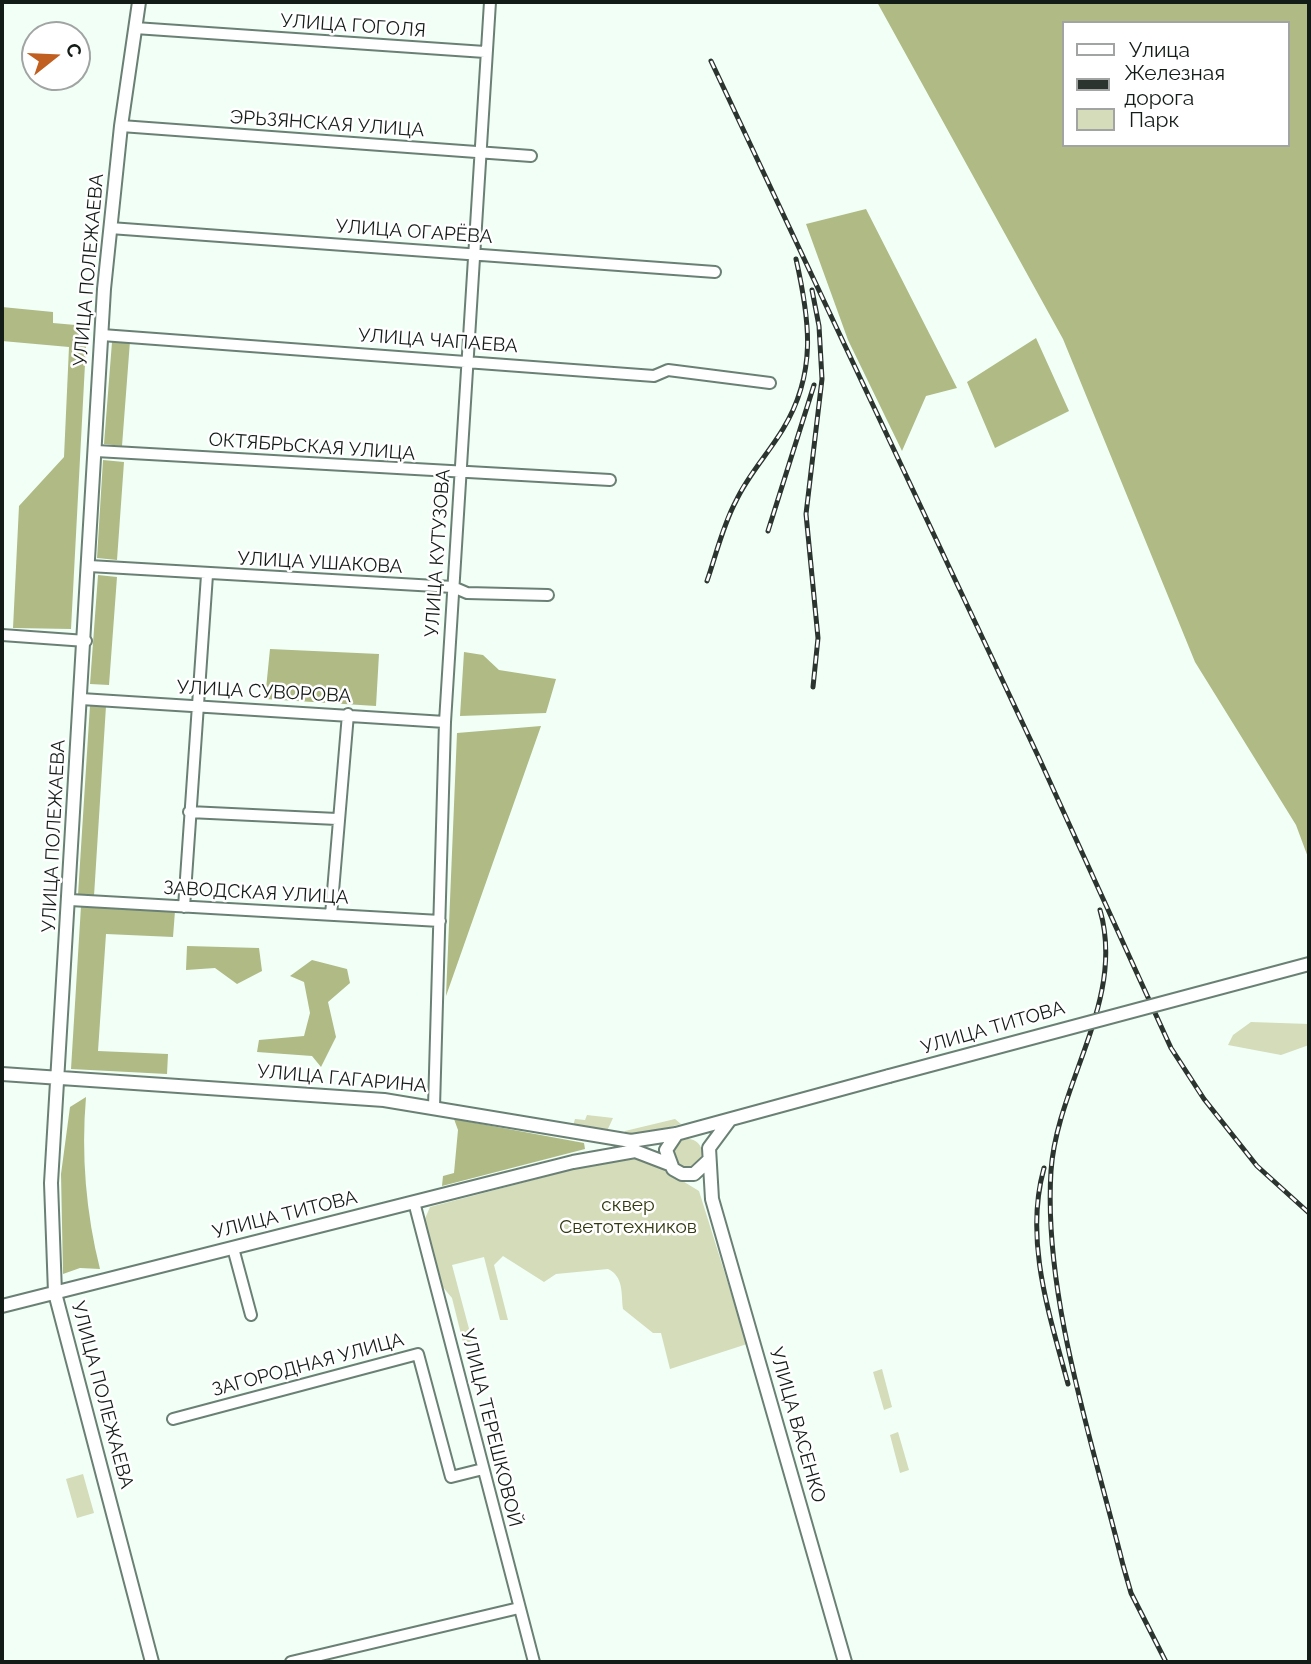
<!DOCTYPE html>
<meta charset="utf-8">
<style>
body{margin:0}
#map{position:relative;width:1311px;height:1664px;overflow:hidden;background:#f1fff7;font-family:Raleway,sans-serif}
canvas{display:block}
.frame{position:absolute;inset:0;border:4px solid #141c18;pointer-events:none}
.legend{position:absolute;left:1062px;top:21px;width:228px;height:126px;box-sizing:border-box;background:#fff;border:2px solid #a1a4a3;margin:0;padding:9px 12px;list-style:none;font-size:21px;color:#141c18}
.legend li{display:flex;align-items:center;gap:14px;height:35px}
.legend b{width:35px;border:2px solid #a1a4a3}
.north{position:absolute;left:21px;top:21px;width:70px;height:70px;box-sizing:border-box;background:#fff;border:2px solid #a1a4a3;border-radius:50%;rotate:72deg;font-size:19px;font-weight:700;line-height:28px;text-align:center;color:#141c18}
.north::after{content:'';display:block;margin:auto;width:24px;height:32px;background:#c05f1f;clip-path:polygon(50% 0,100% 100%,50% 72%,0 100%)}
</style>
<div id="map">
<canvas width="1311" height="1664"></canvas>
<div class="frame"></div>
<ul class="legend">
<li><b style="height:9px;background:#fff"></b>Улица</li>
<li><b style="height:9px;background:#2c3430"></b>Железная дорога</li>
<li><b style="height:19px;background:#d5dcb9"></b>Парк</li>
</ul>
<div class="north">С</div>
</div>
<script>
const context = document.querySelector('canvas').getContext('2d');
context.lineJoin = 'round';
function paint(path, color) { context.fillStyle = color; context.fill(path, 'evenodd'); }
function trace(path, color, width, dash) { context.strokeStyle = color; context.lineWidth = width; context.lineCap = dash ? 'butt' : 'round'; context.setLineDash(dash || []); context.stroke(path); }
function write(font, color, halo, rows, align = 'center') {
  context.font = font + ' Raleway,sans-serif'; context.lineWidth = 5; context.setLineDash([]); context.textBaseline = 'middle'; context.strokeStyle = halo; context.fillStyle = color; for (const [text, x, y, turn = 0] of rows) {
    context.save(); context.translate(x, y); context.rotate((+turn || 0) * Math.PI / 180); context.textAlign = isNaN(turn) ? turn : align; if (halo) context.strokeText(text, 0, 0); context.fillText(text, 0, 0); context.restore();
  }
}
const green = new Path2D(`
 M1251 1022 1309 1024V1045L1281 1055 1228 1045 1233 1035Z
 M587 1115 613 1118 607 1131 573 1126 575 1119 585 1120Z
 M675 1119 681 1124 637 1136 623 1135 625 1131Z
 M674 1153a14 14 0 1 1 28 0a14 14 0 1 1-28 0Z
 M639 1158 653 1163 699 1191 747 1344 670 1369 661 1333H653L623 1309C621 1293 624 1277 608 1269L556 1274 544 1282 503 1256 494 1265 508 1320H500L484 1257 452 1265 472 1340 468 1343 463 1342 452 1298 442 1286 424 1221 430 1207 613 1159Z
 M882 1369 892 1407 884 1410 873 1372Z
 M898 1432 909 1470 900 1473 890 1435Z
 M83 1474 94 1513 77 1518 66 1479Z`);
const forest = new Path2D(`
 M877 2H1309V860L1296 825 1195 662 1063 339ZM1064 23H1288V145H1064Z
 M866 209 957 388 926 396 902 451 848 340 806 224Z
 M2 307 53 312V323L87 326 71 629 13 628 19 506 64 457 69 347 2 341Z
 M1036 338 1069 411 995 448 967 382Z
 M130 341 122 446 104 444 112 342Z
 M103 460 124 462 117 560 97 558Z
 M98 575 117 577 109 685 90 684Z
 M270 649 379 654 376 706 265 699Z
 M464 652 483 655 499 670 556 679 546 713 460 716Z
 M90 705 106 706 94 896 78 895Z
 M541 726 446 996 457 733Z
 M81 906 175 911 173 937 106 934 98 1051 168 1054 167 1074 71 1069Z
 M187 946 259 948 262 971 237 984 215 968 186 970Z
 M312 960 347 969 350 983 328 1002 336 1037 321 1067 312 1056 257 1052 259 1040 304 1036 310 1013 304 982 290 976Z
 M86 1097C81 1155 86 1213 100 1269L80 1268 63 1274 61 1174 70 1107Z
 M454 1119 584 1143 585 1149 442 1186 443 1176 454 1173 458 1130Z`);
const minor = new Path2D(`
 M135 28 485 52
 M121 126 531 156
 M110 228 715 272
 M102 335 654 376 668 370 770 383
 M96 451 610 480
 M89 566 453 587 467 593 548 595
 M2 635 86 641
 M81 699 445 722
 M189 812 337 819
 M70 900 440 921
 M184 907 207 575
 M331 915 348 714
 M434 1107 445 722 490 2
 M414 1202 534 1662
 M233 1248 251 1315
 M173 1419 418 1354 451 1477 483 1469
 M291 1662 519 1608`);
const major = new Path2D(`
 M139 2 121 126 104 289 51 1183 55 1293 152 1662
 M2 1074 384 1100 631 1141 676 1134 889 1076
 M729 1121 709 1148 712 1199 845 1662
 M676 1135 666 1150 673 1169 682 1174H694L709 1160
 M2 1306 573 1162 635 1151 669 1164`);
const rail = new Path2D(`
 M711 61 1039 758 1171 1048 1204 1099 1257 1166 1309 1213
 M812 290 819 326 822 379 806 514 818 638 813 687
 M768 531 814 385
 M707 581C716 555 723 525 736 501 748 475 768 454 783 429 817 373 810 321 796 259
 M1100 910C1126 1000 1057 1083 1051 1171 1043 1296 1093 1444 1123 1565L1131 1593 1166 1662
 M1044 1168C1024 1240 1049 1313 1068 1384`);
const majorBridge = new Path2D(`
 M889 1076 1309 964`);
const streetNames = [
 ["УЛИЦА ГОГОЛЯ",353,26,4],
 ["ЭРЬЗЯНСКАЯ УЛИЦА",327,124,4],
 ["УЛИЦА ОГАРЁВА",414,232,4],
 ["УЛИЦА ПОЛЕЖАЕВА",89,270,-85],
 ["УЛИЦА ЧАПАЕВА",438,341,4],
 ["ОКТЯБРЬСКАЯ УЛИЦА",312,447,4],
 ["УЛИЦА КУТУЗОВА",438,553,-86],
 ["УЛИЦА УШАКОВА",320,563,3],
 ["УЛИЦА СУВОРОВА",264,692,3],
 ["УЛИЦА ПОЛЕЖАЕВА",54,836,-87],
 ["ЗАВОДСКАЯ УЛИЦА",256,893,3],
 ["УЛИЦА ТИТОВА",993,1028,-16],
 ["УЛИЦА ГАГАРИНА",342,1079,5],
 ["УЛИЦА ТИТОВА",285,1215,-14],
 ["ЗАГОРОДНАЯ УЛИЦА",308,1365,-15],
 ["УЛИЦА ПОЛЕЖАЕВА",102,1395,75],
 ["УЛИЦА ВАСЕНКО",797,1425,74],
 ["УЛИЦА ТЕРЕШКОВОЙ",491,1428,76]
];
const parkNames = [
 ["сквер",628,1205],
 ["Светотехников",628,1227]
];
paint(green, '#d5dcb9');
paint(forest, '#b0ba85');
trace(minor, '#6b8075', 14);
trace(major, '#6b8075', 16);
trace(minor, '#fff', 10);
trace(major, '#fff', 12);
trace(rail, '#2c3430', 5);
trace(rail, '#fff', 2.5, [8]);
trace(majorBridge, '#6b8075', 16, []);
trace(majorBridge, '#fff', 12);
write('19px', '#141c18', '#fff', streetNames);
write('19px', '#33390f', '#fff', parkNames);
</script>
